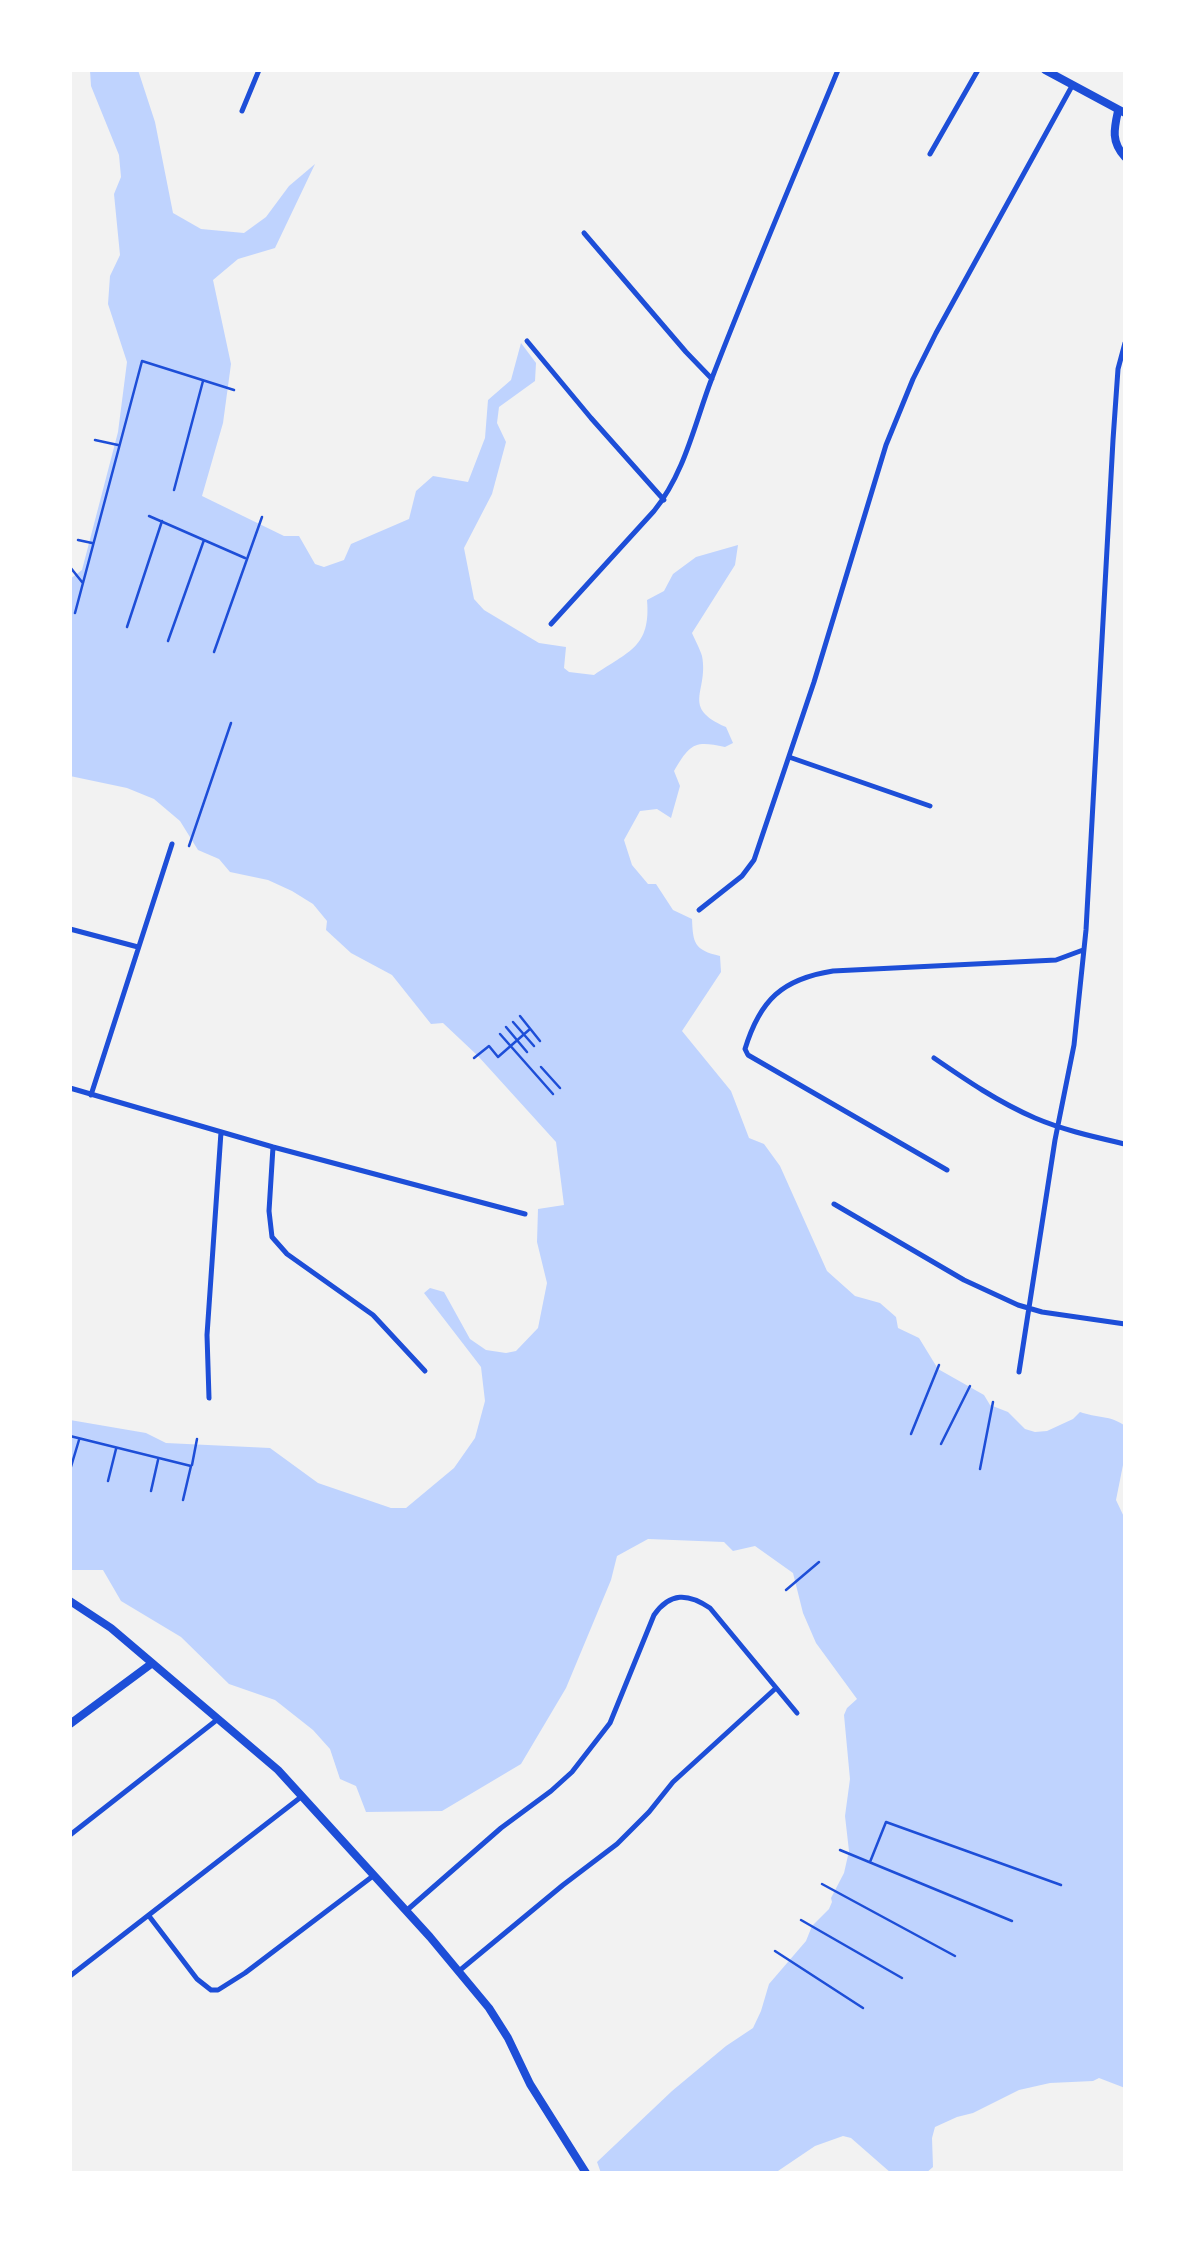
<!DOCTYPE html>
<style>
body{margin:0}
#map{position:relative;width:1195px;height:2243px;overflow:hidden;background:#f2f2f2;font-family:Inter,sans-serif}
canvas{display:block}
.frame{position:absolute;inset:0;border:72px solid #fff;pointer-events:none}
</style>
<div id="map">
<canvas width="1195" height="2243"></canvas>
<div class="frame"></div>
</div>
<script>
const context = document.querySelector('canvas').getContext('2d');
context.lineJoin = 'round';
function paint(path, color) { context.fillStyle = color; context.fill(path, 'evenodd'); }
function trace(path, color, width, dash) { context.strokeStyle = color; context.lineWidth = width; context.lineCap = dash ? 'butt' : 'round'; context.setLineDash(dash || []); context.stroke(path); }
const water = new Path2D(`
 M90 70H138L155 122 173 213 201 229 244 233 266 217 289 186 315 164 275 248 238 259 213 280 231 364 223 423 202 496 284 536H299L315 564 324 567 344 560 351 544 409 519 416 491 433 476 468 482 485 438 488 400 511 380 521 343 536 363 535 381 499 407 497 423 506 442 492 494 464 548 474 599 484 610 539 643 566 647 564 668 569 672 594 675C629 651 651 647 647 600L664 591 673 574 696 557 738 545 735 565 692 633C695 640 700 649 702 656 709 692 680 707 726 727L733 743 725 747C694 740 690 744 674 771L680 786 671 818 657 809 640 811 624 840 632 865 648 884H656L673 910 692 919C693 943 694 950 720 956L721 972 682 1031 731 1091 749 1138 764 1144 780 1166 827 1271 855 1296 880 1303 896 1317 898 1328 919 1338 938 1369 984 1395 990 1405 1008 1412 1025 1429 1035 1432 1047 1431 1073 1419 1080 1412C1096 1418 1111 1415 1125 1426V1455L1116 1500 1125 1519V2088L1099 2078 1093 2081 1050 2083 1019 2090 973 2113 957 2117 935 2127 932 2138 933 2167 926 2173H891L851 2138 843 2136 815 2146 775 2173H601L597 2162 672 2091 726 2046 753 2028 761 2011 769 1984 806 1941 812 1926 829 1909 832 1902 831 1898 844 1873 849 1851 845 1816 850 1779 844 1715 847 1708 857 1699 816 1643 803 1613 793 1573 755 1546 733 1551 724 1542 648 1539 617 1556 611 1580 566 1688 521 1764 442 1811 366 1812 356 1786 340 1779 330 1749 313 1730 275 1700 229 1684 181 1637 121 1601 103 1570H70V1420L146 1433 166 1443 270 1448 318 1483 391 1508H406L454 1468 475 1438 485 1401 481 1367 424 1293 430 1288 444 1292 470 1339 486 1350 506 1353 516 1351 538 1328 547 1283 537 1242 538 1209 564 1205 556 1142 478 1056 443 1023 431 1024 392 975 351 953 326 930 327 921 313 904 292 891 268 880 230 872 219 859 198 850 180 821 154 799 127 788 70 776V579L82 570 118 432 127 362 108 304 110 276 120 255 114 194 121 177 119 155 91 86Z`);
const path = new Path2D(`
 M95 440 118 445
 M174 490 203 381
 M149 516 245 558
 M78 540 92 543
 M70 567 82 582
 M75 613 142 361 234 390
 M127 627 162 521
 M168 641 204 540
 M214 652 262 517
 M189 846 231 723
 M520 1016 540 1041
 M513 1022 534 1046
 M506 1027 527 1052
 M500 1034 553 1094
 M474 1058 489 1046 498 1057 530 1029
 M541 1067 560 1088
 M911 1434 939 1365
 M70 1436 191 1466 183 1500
 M941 1444 970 1386
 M192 1465 197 1439
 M980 1469 993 1402
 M70 1470 79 1440
 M108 1481 116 1449
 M151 1491 158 1460
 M786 1590 819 1562
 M840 1850 1012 1921
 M870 1862 886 1822 1061 1885
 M822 1884 955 1956
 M801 1920 902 1978
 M775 1951 863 2008`);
const minor = new Path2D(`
 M242 111 259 70
 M930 154 978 70
 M584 233 686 352 712 379
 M527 341 591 418 664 500
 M551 624 654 511C685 473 695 422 712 378 752 274 796 172 838 70
 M789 757 930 806
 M699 910 742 876 754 860 814 682 886 445 913 379 936 333 1072 86
 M70 929 138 947
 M934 1058C966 1080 998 1102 1035 1118 1063 1130 1095 1137 1125 1144
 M70 1088 273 1147 525 1214
 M91 1095 172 844
 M273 1147 269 1211 272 1237 287 1254 373 1315 425 1371
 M947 1170 748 1055 745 1049C760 1000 782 979 833 971L1056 960 1083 950
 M834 1204 964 1280 1018 1305 1042 1312 1125 1324
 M1019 1372 1055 1140 1074 1045 1086 930 1113 440 1118 369 1125 343
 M209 1398 207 1335 221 1132
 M70 1835 218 1719
 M406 1911 501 1828 551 1791 572 1772 610 1723 654 1615C670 1592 688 1593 710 1608L797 1713
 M149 1916 197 1979 211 1990H218L245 1973 373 1876
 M459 1971 563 1885 617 1844 649 1812 673 1782 776 1688
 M70 1976 301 1797`);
const secondary = new Path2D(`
 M1118 111C1114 129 1111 142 1125 157
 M70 1601 111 1628 278 1770 430 1937 489 2008 508 2038 530 2084 586 2173
 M70 1724 151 1664`);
const primary = new Path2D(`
 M1045 70 1125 113`);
paint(water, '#bfd3fe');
trace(path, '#1d4ed8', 2.5);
trace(minor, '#1d4ed8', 5);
trace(secondary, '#1d4ed8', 8);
trace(primary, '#1d4ed8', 8);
</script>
